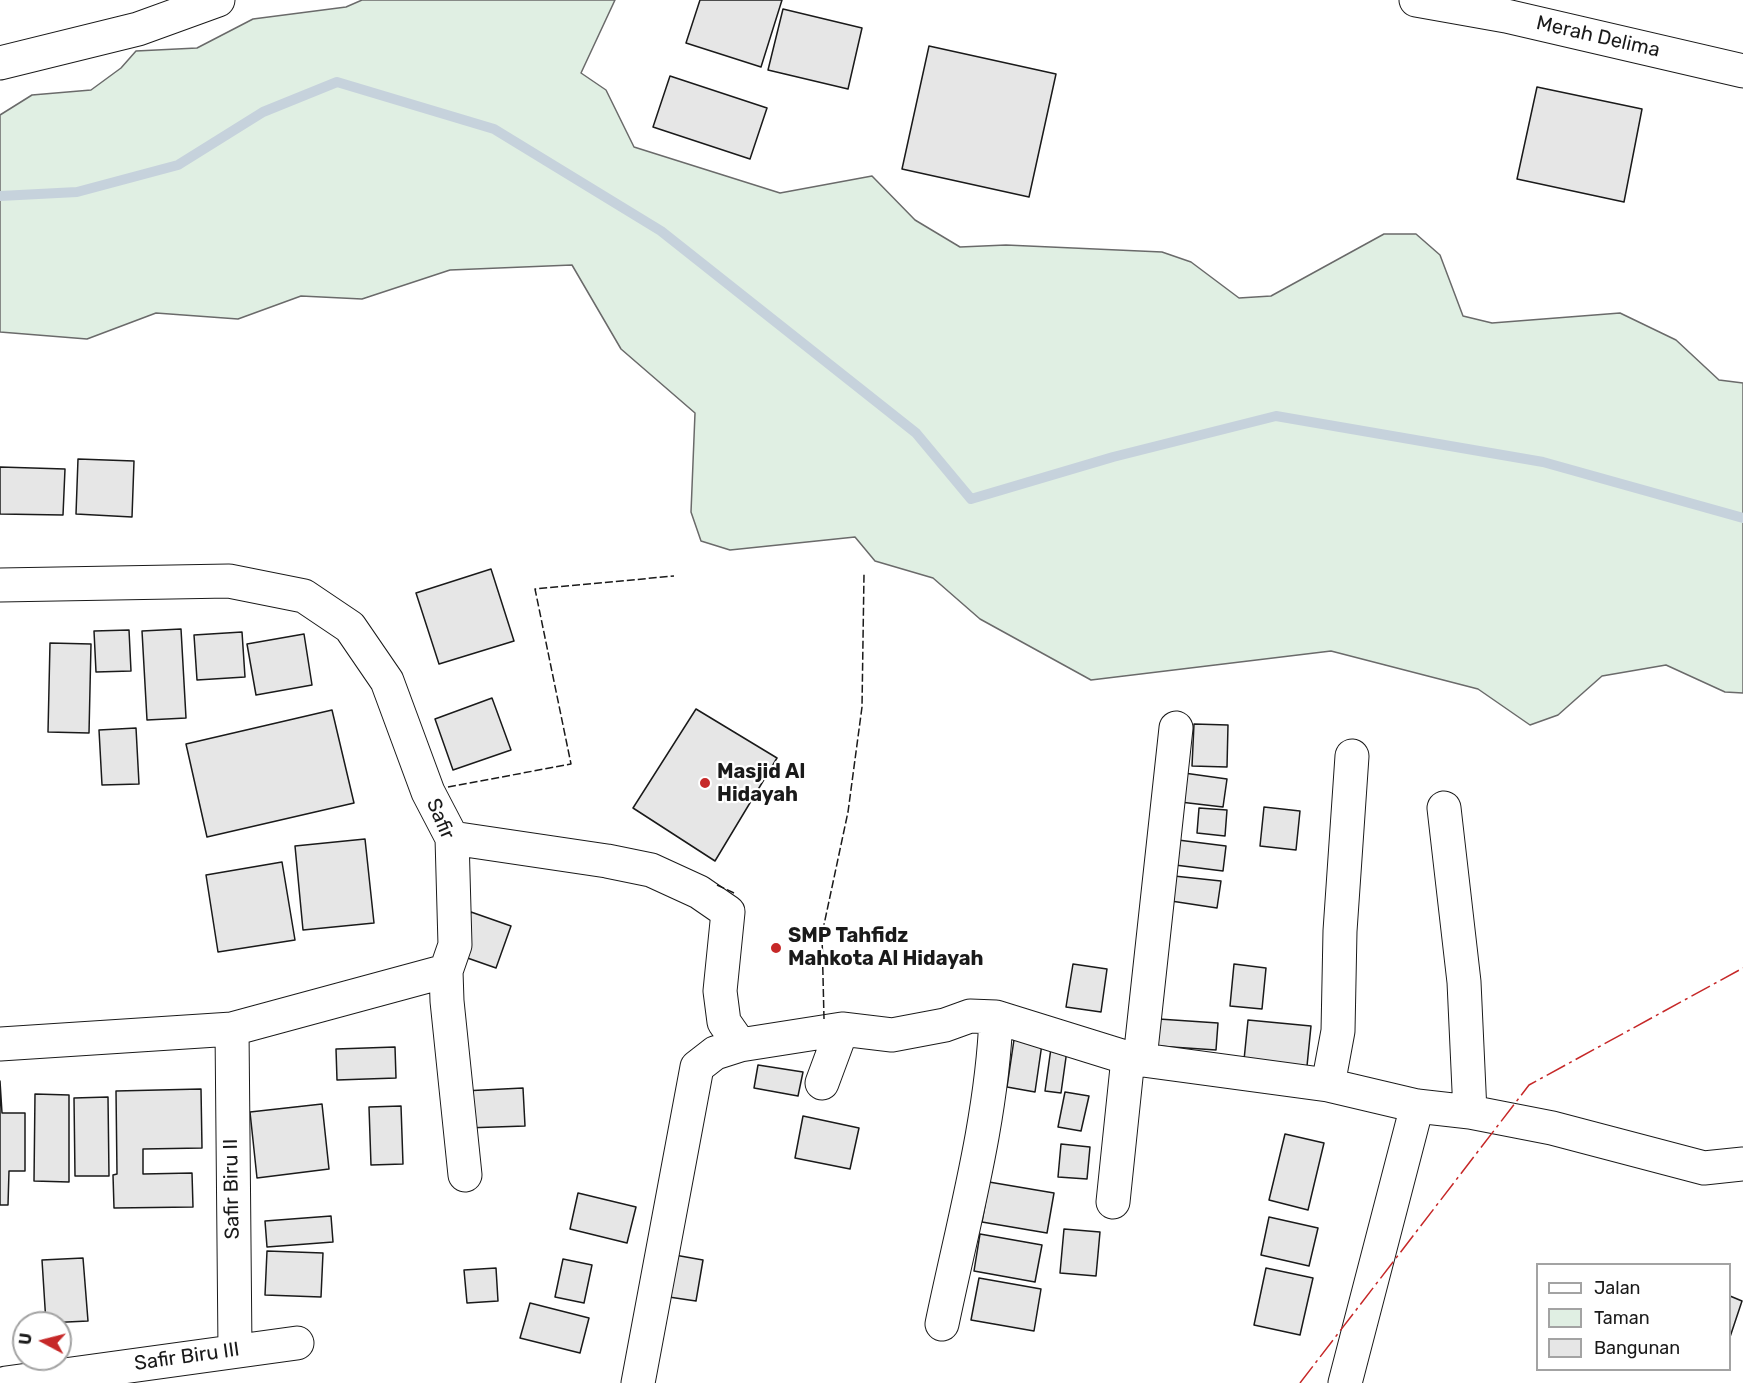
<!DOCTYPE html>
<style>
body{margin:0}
#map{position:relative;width:1743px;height:1383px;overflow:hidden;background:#fff;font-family:Rubik,sans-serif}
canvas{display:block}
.legend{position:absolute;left:1536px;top:1263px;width:195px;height:108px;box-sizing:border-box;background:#fff;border:2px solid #a3a3a3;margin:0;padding:8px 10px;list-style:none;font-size:18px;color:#1a1a1a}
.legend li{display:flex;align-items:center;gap:12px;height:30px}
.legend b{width:30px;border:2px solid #a3a3a3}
.north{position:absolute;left:12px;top:1311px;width:60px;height:60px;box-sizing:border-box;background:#fff;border:2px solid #a3a3a3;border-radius:50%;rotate:277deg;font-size:16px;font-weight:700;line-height:24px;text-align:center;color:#1a1a1a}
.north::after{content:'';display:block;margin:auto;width:21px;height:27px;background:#c62828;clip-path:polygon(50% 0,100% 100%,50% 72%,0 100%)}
</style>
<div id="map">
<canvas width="1743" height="1383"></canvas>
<ul class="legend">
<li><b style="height:8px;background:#fff"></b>Jalan</li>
<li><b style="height:16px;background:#e0efe3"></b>Taman</li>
<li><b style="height:16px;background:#e6e6e6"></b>Bangunan</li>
</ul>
<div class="north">U</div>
</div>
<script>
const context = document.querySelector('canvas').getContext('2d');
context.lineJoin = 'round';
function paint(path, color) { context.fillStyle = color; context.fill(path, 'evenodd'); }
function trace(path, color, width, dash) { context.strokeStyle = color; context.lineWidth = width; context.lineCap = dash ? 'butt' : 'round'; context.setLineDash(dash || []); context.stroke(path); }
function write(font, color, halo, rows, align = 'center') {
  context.font = font + ' Rubik,sans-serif'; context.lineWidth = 4.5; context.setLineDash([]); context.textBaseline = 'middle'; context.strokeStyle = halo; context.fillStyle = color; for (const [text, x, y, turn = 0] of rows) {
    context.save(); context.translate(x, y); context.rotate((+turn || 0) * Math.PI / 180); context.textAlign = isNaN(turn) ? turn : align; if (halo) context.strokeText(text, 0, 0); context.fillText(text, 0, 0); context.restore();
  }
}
const green = new Path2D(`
 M362 0H615L581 73 606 90 634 147 780 193 872 176 915 220 960 247 1006 245 1162 252 1191 262 1239 298 1271 296 1384 234H1416L1440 255 1463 316 1492 323 1620 313 1676 340 1719 380 1743 383V693L1725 692 1666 665 1602 676 1558 715 1530 725 1478 689 1331 651 1091 680 980 619 933 578 875 561 855 537 730 550 701 541 691 512 695 413 621 349 572 265 450 270 362 299 301 296 238 319 156 313 87 339 0 332V115L32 95 91 90 121 68 136 51 197 48 253 19 346 7Z`);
const stream = new Path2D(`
 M0 196 77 192 178 165 263 112 337 82 494 129 661 231 916 433 971 499 1113 457 1276 416 1543 462 1743 518`);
const building = new Path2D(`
 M700 0H782L761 67 686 43Z
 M783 9 862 28 848 89 768 70Z
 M929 46 1056 74 1029 197 902 169Z
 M670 76 767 108 750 159 653 127Z
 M1537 87 1642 109 1624 202 1517 179Z
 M78 459 134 461 132 517 76 514Z
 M0 467 65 469 63 515 0 514Z
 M491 569 514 641 439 664 416 593Z
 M181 629 186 718 147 720 142 631Z
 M129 630 131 671 96 672 94 631Z
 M242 632 245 677 197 680 194 635Z
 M304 634 312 685 256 695 247 644Z
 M50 643 91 644 89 733 48 732Z
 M492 698 511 750 453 770 435 719Z
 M696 709 777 758 715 861 633 808Z
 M332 710 354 803 207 837 186 744Z
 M1194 724 1228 725 1227 767 1192 766Z
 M136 728 139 784 102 785 99 730Z
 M1184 773 1227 779 1223 807 1180 802Z
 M1264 807 1300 811 1296 850 1260 846Z
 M1199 808 1227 810 1225 836 1197 833Z
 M365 839 374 923 303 930 295 846Z
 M1178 840 1226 846 1223 871 1175 865Z
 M282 862 295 940 218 952 206 875Z
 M1174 876 1221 881 1217 908 1171 901Z
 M471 912 511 926 496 968 456 954Z
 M1073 964 1107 969 1101 1012 1066 1007Z
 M1234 964 1266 968 1262 1009 1230 1006Z
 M1159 1019 1218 1023 1216 1050 1157 1046Z
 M1248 1020 1311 1026 1307 1066 1244 1060Z
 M1015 1033 1043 1037 1035 1092 1007 1087Z
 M1052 1041 1068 1043 1061 1093 1045 1091Z
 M395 1047 396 1078 337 1080 336 1049Z
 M758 1065 803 1072 798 1096 754 1088Z
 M0 1081 2 1113H25V1171H9L8 1205H0Z
 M523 1088 525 1126 465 1128 463 1091Z
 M201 1089 202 1148 143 1149V1174L192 1173 193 1207 114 1208 113 1175 117 1174 116 1091Z
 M1065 1092 1089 1096 1081 1131 1058 1127Z
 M35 1094 69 1095V1182L34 1181Z
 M108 1097 109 1176H75L74 1098Z
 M322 1104 329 1169 257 1178 250 1112Z
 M401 1106 403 1164 371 1165 369 1107Z
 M803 1116 859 1128 850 1169 795 1158Z
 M1285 1134 1324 1143 1308 1210 1269 1200Z
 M1061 1144 1090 1147 1087 1179 1058 1177Z
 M989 1182 1054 1193 1047 1233 982 1222Z
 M578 1193 636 1207 627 1243 570 1229Z
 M331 1216 333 1242 267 1247 265 1221Z
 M1269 1217 1318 1228 1309 1266 1261 1255Z
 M1064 1229 1100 1232 1096 1276 1060 1273Z
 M980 1234 1042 1245 1035 1282 974 1271Z
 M267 1251 323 1253 321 1297 265 1295Z
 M669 1254 703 1260 696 1301 662 1296Z
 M83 1258 88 1321 46 1323 42 1260Z
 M563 1259 592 1265 584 1303 555 1297Z
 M496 1268 498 1301 467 1303 464 1270Z
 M1266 1268 1313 1278 1300 1335 1254 1325Z
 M979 1278 1041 1289 1034 1331 971 1320Z
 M1730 1296 1742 1301 1730 1337Z
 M530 1303 589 1318 580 1353 520 1338Z`);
const minor = new Path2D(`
 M1416 0 1506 16 1743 71
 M0 63 138 29 218 0
 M0 585 229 581 304 596 350 627 387 681 428 792 452 838 455 945 446 971 447 1001 465 1175
 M1444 808 1464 982 1470 1112
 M452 838 607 861 651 870 699 892 728 912 720 991 724 1022 740 1045
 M232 1029 235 1350
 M0 1044 232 1029 446 971
 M1140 1059 1176 728
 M822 1083 842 1029
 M1328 1085 1338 1031 1340 931 1352 756
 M1113 1202 1128 1058
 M942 1324C963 1223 992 1120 996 1017
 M6 1383 297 1343
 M638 1383 697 1067 715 1053 740 1045 842 1029 892 1035 945 1025 970 1016 996 1017 1128 1058 1328 1085 1417 1106 1470 1112 1552 1128 1704 1168 1743 1164
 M1345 1383 1417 1106`);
const fence = new Path2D(`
 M448 787 571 764 535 589 674 576
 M717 885 734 893
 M824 1019 822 934 848 812 862 707 864 574`);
const power = new Path2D(`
 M1300 1383 1529 1085 1743 968`);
const markers = [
 [705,783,6,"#c62828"],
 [776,948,6,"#c62828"]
];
const streetNames = [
 ["Merah Delima",1598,37,13],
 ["Safir",440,819,67],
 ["Safir Biru II",232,1189,-91],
 ["Safir Biru III",187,1357,-8]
];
const poiNames = [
 ["Masjid Al",717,772],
 ["Hidayah",717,795],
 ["SMP Tahfidz",788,936],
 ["Mahkota Al Hidayah",788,959]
];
paint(green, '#e0efe3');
trace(green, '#6a6a6a', 1.5);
trace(stream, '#c6d2dc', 10);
paint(building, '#e6e6e6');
trace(building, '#1a1a1a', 1.5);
trace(minor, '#1a1a1a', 35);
trace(minor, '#fff', 33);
trace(fence, '#1a1a1a', 1.5, [8, 3]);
trace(power, '#c62828', 1.5, [21, 4.5, 3, 4.5]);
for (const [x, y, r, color] of markers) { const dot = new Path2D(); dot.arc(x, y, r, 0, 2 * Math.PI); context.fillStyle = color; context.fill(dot); trace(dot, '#fff', 2); }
write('20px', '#1a1a1a', '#fff', streetNames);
write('bold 20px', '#1a1a1a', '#fff', poiNames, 'left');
</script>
